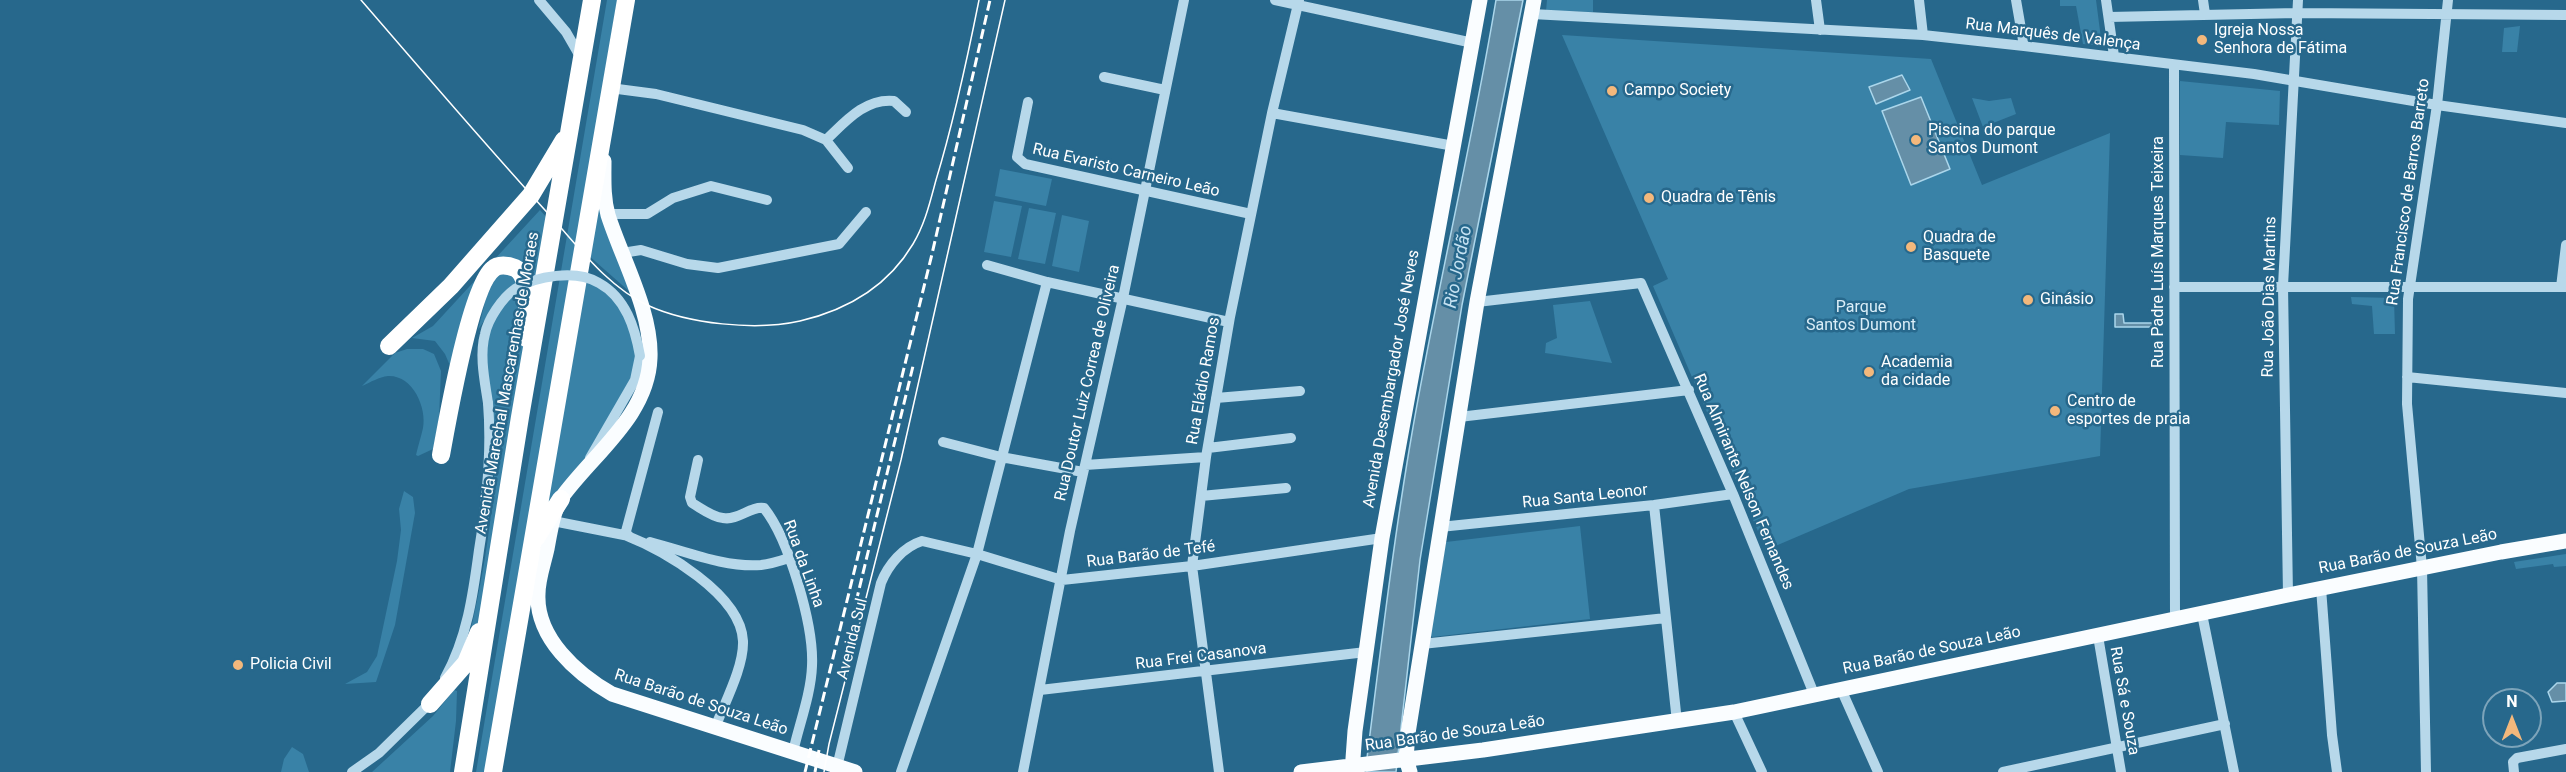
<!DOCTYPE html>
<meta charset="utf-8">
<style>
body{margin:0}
#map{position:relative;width:2566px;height:772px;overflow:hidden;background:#27688c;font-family:Roboto,sans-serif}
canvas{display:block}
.north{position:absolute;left:2482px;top:688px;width:60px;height:60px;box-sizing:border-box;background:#27688c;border:2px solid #7da4ba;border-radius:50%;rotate:0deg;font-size:16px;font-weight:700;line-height:24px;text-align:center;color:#fff}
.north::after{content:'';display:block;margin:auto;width:21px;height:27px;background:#f3b87c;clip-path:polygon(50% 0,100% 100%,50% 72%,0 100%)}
</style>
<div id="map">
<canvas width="2566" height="772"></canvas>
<div class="north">N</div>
</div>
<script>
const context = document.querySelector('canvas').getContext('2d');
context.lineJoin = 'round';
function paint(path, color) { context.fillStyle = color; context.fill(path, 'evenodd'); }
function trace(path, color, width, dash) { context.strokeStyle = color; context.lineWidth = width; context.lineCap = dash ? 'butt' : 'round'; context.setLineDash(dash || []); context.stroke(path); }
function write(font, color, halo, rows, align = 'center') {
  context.font = font + ' Roboto,sans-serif'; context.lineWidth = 5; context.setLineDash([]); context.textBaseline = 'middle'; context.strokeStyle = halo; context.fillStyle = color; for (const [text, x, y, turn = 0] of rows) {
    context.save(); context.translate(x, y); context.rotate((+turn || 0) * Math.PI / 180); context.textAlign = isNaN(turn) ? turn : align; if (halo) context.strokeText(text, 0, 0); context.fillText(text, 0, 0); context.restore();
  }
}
const green = new Path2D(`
 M607 0H617L488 772H476Z
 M1547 0H1593V12L1546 11Z
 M2060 0H2096L2102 46 2083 44 2076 6H2060Z
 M2520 26 2517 52H2502L2504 28Z
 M1562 35 1931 59 1982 185 2110 133 2100 456 1909 489 1766 550 1653 286 1668 279Z
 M2180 81 2280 91 2279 125 2226 122 2223 158 2180 155Z
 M1972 98 1989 101 2011 98 2016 114 1983 127Z
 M1000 169 1052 179 1046 206 995 196Z
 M994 201 1022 206 1011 257 984 252Z
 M599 203 630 292 588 255Z
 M1029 208 1056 213 1045 264 1018 259Z
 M540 210 548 219 538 276 533 279 504 261 451 368 445 354 435 341 412 338 433 326Z
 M1062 215 1089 221 1079 272 1052 266Z
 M507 274 522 282 493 307 478 330 490 282 497 275Z
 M580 280 596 285 614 300 626 316 637 356 633 379 602 436 535 537Z
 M530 285 532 311 478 625 462 666C480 595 495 518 495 444 495 408 480 370 487 334 492 310 508 294 530 285Z
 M2351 297 2394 298 2395 334H2374L2372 306 2352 304Z
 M1590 301 1612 363 1545 353 1546 343 1557 338 1553 305Z
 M407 349H423L434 354 441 371 439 418 433 449 418 456 416 455C418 446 421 437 423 428 427 408 413 375 388 376 379 377 371 382 362 386L395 353Z
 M404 491 413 497 415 513 395 625 376 682 345 684 367 672 377 656 397 561 401 530 399 509Z
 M1580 526 1590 619 1432 637 1430 635 1446 542Z
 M2566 554V566L2554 567 2553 564 2516 569 2514 562Z
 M454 690 457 691 456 721 450 772H372L433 716Z
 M292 747 303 754 309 772H281L284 759Z`);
const water = new Path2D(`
 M1496 0H1523L1462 305 1420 560 1396 772H1367L1366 766C1380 655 1393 543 1412 433 1437 288 1472 145 1496 0Z
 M1902 75 1910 90 1876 104 1869 87Z
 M1921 97 1950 169 1911 185 1882 111Z
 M2115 314H2123L2124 323H2153L2154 327H2115Z
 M2557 683H2566V701L2552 702 2548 692Z`);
const minor = new Path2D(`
 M539 0 566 32 581 58
 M1275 0 1473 43
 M1816 0 1820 30
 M1919 0 1923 35
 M2016 0 2024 46
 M2106 0 2114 56
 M2203 0 2205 14
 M1532 14 1923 35 2024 46 2254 74 2437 105 2566 123
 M2109 17 2297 13 2566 15
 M2174 65 2175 619
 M1104 77 1165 90
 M610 88 656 94 803 130 826 140 848 168
 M1028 102 1017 157 1025 164 1251 214
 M1272 113 1454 146
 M826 140C845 122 865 98 894 101L906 112
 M608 214H647L673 198 711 186 767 200
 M622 253 641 250 687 264 718 268 839 244 866 212
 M987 265 1047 282 1229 322
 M2174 287H2566
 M2561 287 2566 245
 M1477 302 1641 283 1733 494 1814 694
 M2407 377 2566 393
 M1216 398 1300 391
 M658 412 625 535C663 550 741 594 743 641 744 667 724 704 715 728
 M1459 417 1689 390
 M943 442 1001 457 1083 472
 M1208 448 1291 438
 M590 458 635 380 640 356
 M698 460 690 497 692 503C701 508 712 517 723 518 738 521 750 506 764 508 789 539 814 626 812 666 811 694 799 725 793 752
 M1085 465 1206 457
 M1201 496 1286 488
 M1654 505 1677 722
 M553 521 629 536
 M1440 527 1654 505 1733 494
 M650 542C685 551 725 568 761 565 770 564 780 561 789 558
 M2321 588 2332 735 2337 772
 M2288 595 2283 286 2298 0
 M2202 614 2234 772
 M2098 636 2121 772
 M1422 644 1666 618
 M445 678C467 638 473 595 479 550 487 501 492 452 488 403
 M1841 689 1878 772
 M1040 690 1366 652
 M1734 712 1762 772
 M837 767 881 583C888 565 903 547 922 541L977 554 1062 580 1192 566 1382 538
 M352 772 379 753 433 700
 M901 772 977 554 1047 282
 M1023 772 1070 531 1123 298 1184 0
 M1219 772 1192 566 1206 457 1230 317 1272 113 1299 0
 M2003 772 2225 724
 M2426 772 2422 568 2407 404 2408 299 2437 105 2448 0
 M2514 772 2513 762 2517 758 2566 749`);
const major = new Path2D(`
 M604 161C604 179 603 197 608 215 622 259 652 312 650 358 648 416 593 454 562 497 553 511 550 533 547 549 544 563 538 579 538 594 536 638 577 674 612 694L855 772
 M1301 772 1483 750 1734 712 2288 595 2501 552 2566 541
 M1352 772 1355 731 1382 538 1480 0
 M1410 772 1406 759 1408 733 1477 302 1534 0`);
const highway = new Path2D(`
 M389 346 451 286 531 195 564 140
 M441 455C447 422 471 286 493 269 498 264 508 265 515 268 533 277 526 321 526 338
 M536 538 561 499
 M430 704 466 663 479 632
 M463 772 520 417 592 0
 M493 772 626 0`);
const tram = new Path2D(`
 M361 0C425 74 488 148 554 220 581 250 609 287 647 305 688 324 756 331 800 321 847 310 888 286 913 244 925 224 930 202 936 180 954 121 967 60 979 0
 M824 772 829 744 901 460 1005 0`);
const rail = new Path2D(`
 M856 602 913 366
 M805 772 932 254 990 0
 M815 772 819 750`);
const minorBridge = new Path2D(`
 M488 403C485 382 479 356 485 334 488 319 502 298 515 289 536 276 576 269 599 283 626 298 635 328 640 356`);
const markers = [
 [2202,40,6,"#f3b87c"],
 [1612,91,6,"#f3b87c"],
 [1916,140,6,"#f3b87c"],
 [1649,198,6,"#f3b87c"],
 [1911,247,6,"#f3b87c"],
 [2028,300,6,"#f3b87c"],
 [1869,372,6,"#f3b87c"],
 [2055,411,6,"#f3b87c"],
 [238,665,6,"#f3b87c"]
];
const poiNames = [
 ["Igreja Nossa",2214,31],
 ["Senhora de Fátima",2214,49],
 ["Campo Society",1624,91],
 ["Piscina do parque",1928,131],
 ["Santos Dumont",1928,149],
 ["Quadra de Tênis",1661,198],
 ["Quadra de",1923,238],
 ["Basquete",1923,256],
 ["Ginásio",2040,300],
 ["Academia",1881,363],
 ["da cidade",1881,381],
 ["Centro de",2067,402],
 ["esportes de praia",2067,420],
 ["Policia Civil",250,665]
];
const streetNames = [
 ["Rua Marquês de Valença",2053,35,7],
 ["Rua Evaristo Carneiro Leão",1126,171,13],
 ["Rua Francisco de Barros Barreto",2409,192,-82],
 ["Rua Padre Luís Marques Teixeira",2159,252,-90],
 ["Rua João Dias Martins",2270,297,-89],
 ["Avenida Desembargador José Neves",1392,379,-80],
 ["Rua Eládio Ramos",1204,381,-80],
 ["Avenida Marechal Mascarenhas de Moraes",508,383,-80],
 ["Rua Doutor Luiz Correa de Oliveira",1088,383,-77],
 ["Rua Almirante Nelson Fernandes",1743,482,67],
 ["Rua Santa Leonor",1585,497,-6],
 ["Rua Barão de Souza Leão",2408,552,-11],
 ["Rua Barão de Tefé",1151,555,-7],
 ["Rua da Linha",803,564,70],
 ["Avenida Sul",853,639,-76],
 ["Rua Barão de Souza Leão",1932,651,-12],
 ["Rua Frei Casanova",1201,657,-7],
 ["Rua Sá e Souza",2124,701,80],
 ["Rua Barão de Souza Leão",701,703,18],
 ["Rua Barão de Souza Leão",1455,734,-8]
];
const parkNames = [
 ["Parque",1861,308],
 ["Santos Dumont",1861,326]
];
const waterNames = [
 ["Rio Jordão",1459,267,-79]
];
paint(green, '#3982a7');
paint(water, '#658fa7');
trace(water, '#abd6eb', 1.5);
trace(minor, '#b7d8ea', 10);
trace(major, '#fafdff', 15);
trace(highway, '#fff', 18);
trace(tram, '#fff', 1.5);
trace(rail, '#fff', 3, [10, 4.5]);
trace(minorBridge, '#b7d8ea', 10);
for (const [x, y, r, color] of markers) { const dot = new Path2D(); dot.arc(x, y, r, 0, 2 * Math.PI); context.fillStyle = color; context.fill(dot); trace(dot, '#27688c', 2); }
write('16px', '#fff', '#27688c', poiNames, 'left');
write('16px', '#fff', '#27688c', streetNames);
write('16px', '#dbeef8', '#27688c', parkNames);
write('italic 18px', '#c5e2f2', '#27688c', waterNames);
</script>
